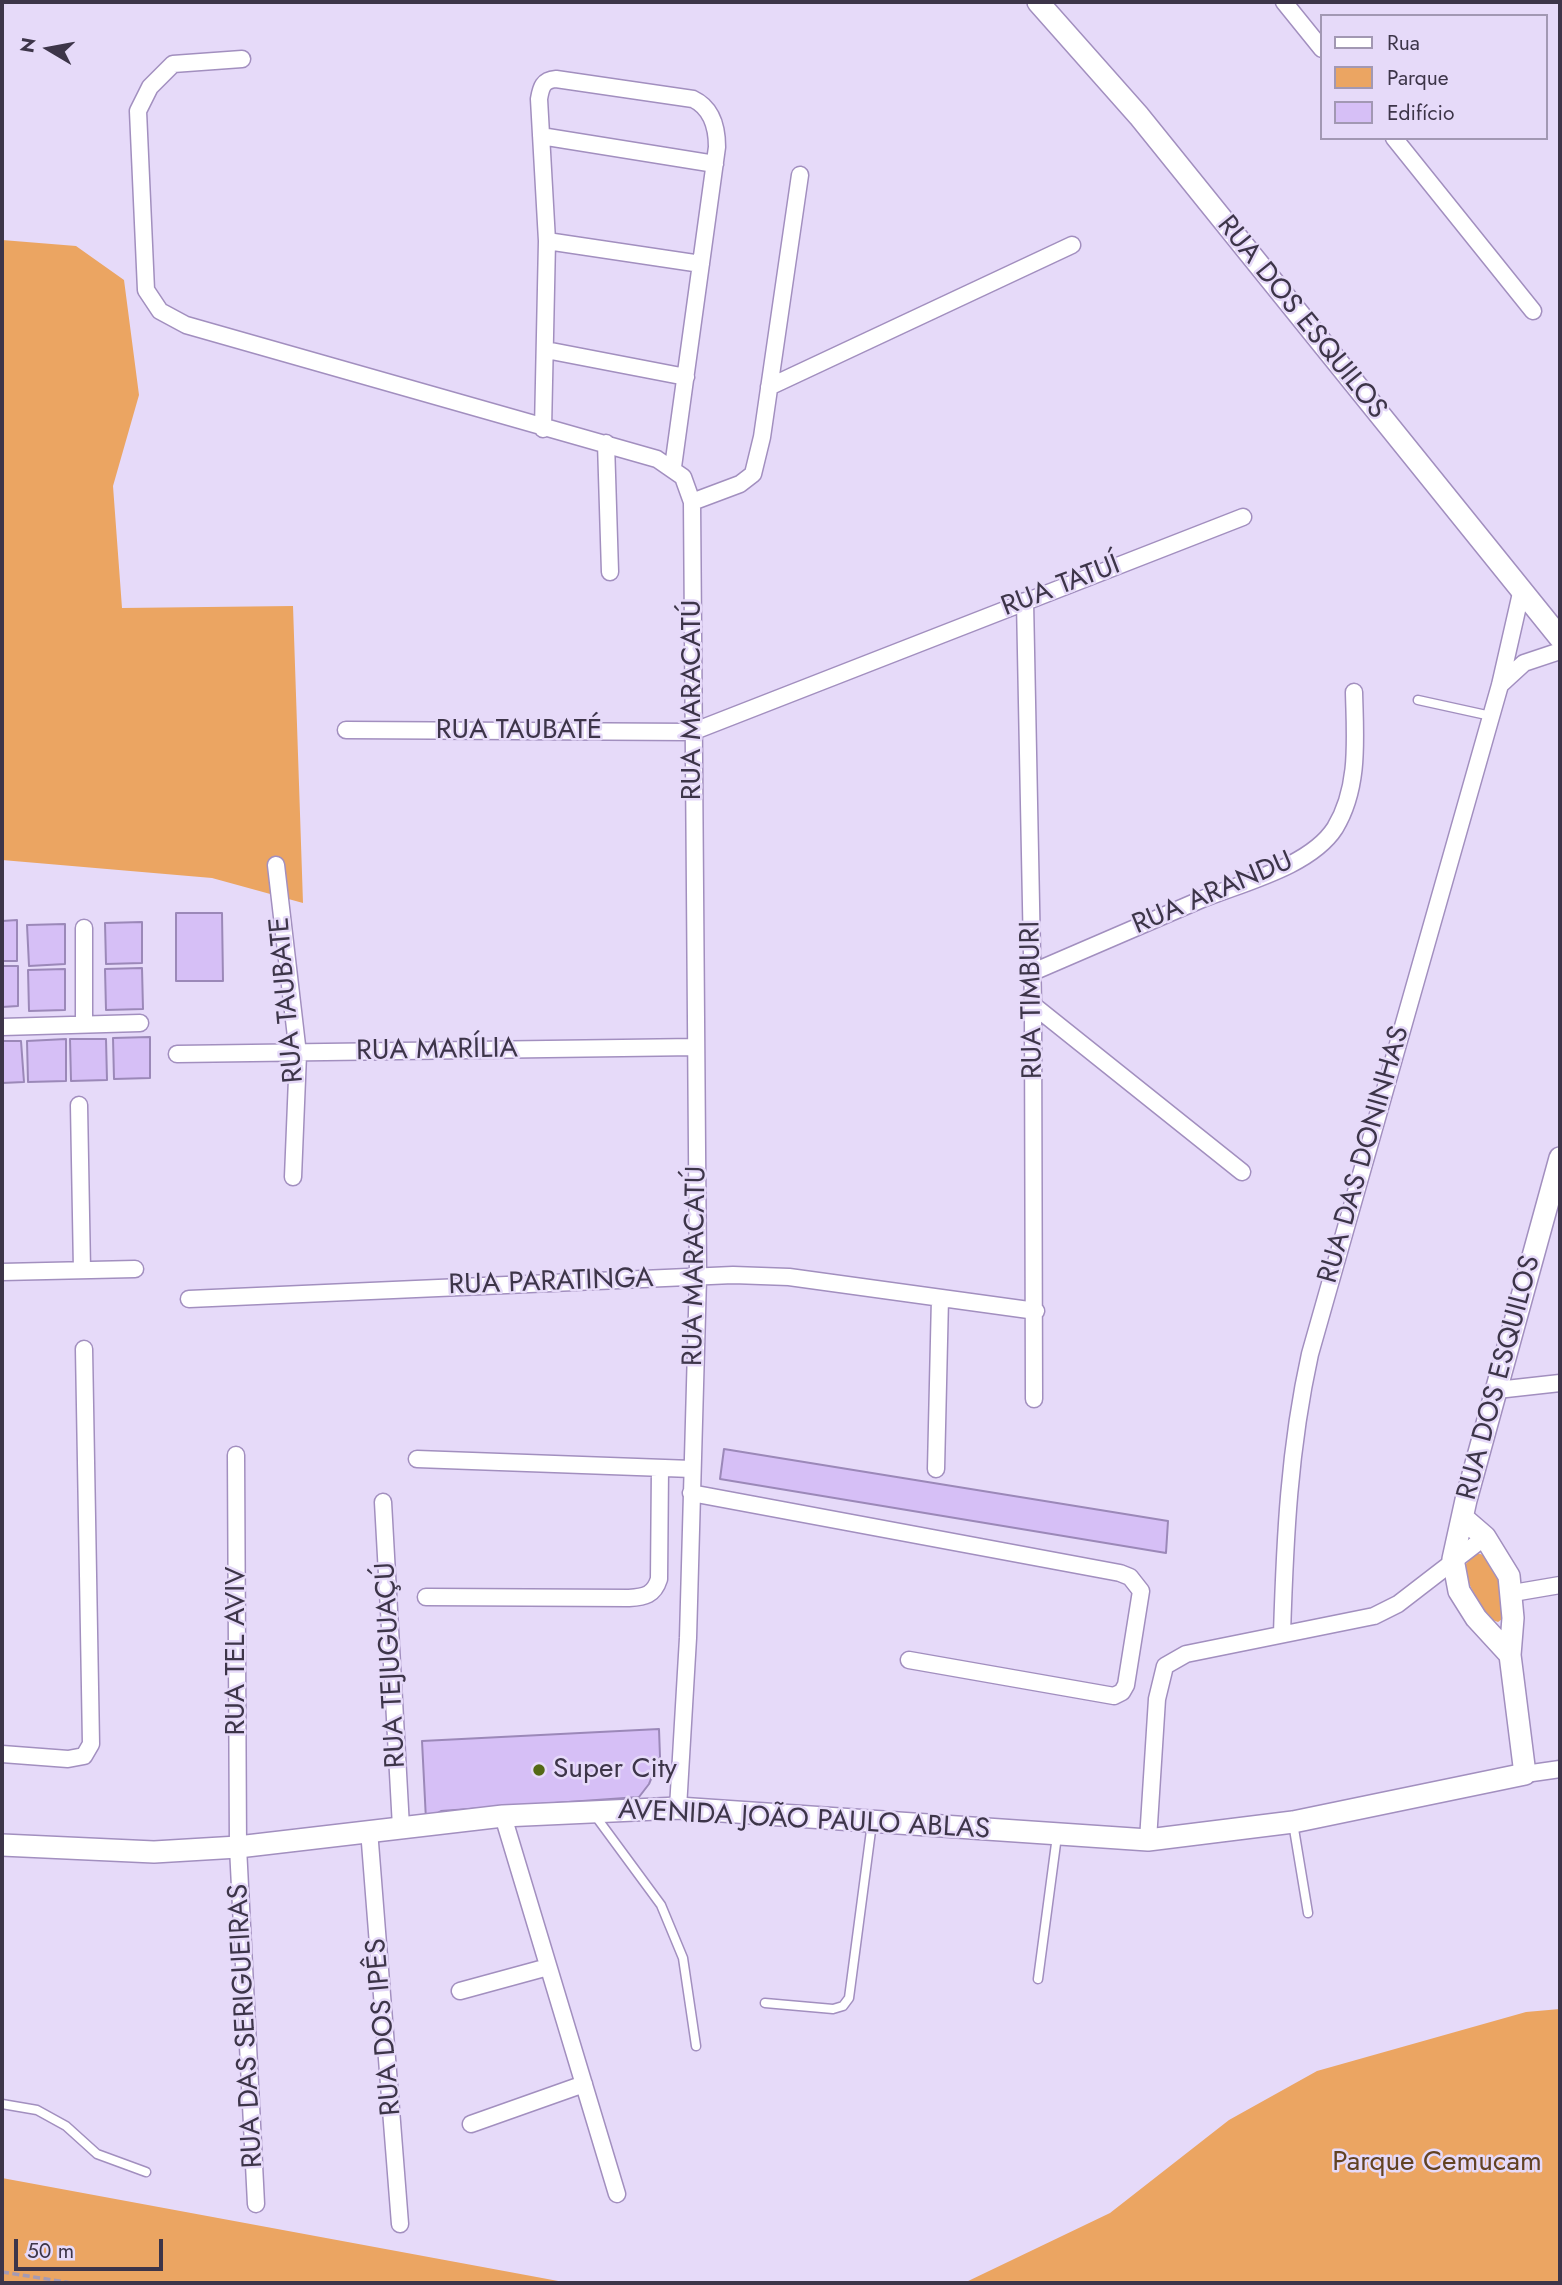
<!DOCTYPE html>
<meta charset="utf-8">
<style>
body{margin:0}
#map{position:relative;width:1562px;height:2285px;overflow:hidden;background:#e6daf9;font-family:Jost,sans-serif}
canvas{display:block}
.frame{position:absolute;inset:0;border:4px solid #3d3549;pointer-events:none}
.legend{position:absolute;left:1320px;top:14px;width:228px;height:126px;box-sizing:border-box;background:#e6daf9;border:2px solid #a298b3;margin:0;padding:9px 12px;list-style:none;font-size:21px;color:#3d3549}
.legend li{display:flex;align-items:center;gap:14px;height:35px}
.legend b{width:35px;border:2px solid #a298b3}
.north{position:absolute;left:14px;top:14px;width:70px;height:70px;-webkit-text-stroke:5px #e6daf9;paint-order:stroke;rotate:280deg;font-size:19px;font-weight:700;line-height:28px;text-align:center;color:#3d3549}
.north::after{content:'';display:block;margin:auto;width:24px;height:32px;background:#3d3549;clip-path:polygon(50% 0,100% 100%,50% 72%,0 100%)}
.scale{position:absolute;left:14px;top:2239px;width:149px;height:32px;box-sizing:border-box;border:4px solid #3d3549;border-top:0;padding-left:9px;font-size:21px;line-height:24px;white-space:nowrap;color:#3d3549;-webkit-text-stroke:5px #e6daf9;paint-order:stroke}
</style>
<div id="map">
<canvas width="1562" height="2285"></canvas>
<div class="frame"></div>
<ul class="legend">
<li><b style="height:9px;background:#fff"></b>Rua</li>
<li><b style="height:19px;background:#eba562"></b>Parque</li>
<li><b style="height:19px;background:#d6bff6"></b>Edifício</li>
</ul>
<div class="north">N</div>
<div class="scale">50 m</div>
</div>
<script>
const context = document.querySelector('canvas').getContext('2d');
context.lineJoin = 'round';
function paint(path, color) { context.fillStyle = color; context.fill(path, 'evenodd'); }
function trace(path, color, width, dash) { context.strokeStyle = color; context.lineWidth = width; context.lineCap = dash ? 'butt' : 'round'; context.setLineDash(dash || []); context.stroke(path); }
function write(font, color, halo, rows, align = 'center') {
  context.font = font + ' Jost,sans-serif'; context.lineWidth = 5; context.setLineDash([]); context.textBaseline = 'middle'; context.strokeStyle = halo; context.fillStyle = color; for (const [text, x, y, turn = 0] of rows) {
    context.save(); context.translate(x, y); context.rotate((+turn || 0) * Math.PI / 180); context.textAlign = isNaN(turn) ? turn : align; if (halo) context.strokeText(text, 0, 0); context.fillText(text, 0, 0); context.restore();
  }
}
const green = new Path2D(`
 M2 240 76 246 124 280 139 395 113 486 122 608 293 606 303 903 212 878 2 860Z
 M1476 1553C1505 1557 1503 1595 1505 1617L1498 1622 1487 1618 1467 1580 1464 1566Z
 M1560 2009V2283H964L1110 2213 1229 2120 1317 2071 1526 2012Z
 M2 2178 569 2283H2Z`);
const building = new Path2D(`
 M176 913H222L223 981H176Z
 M17 920V961H2V921Z
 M142 922V963L106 964 105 923Z
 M65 924V964L29 966 27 925Z
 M2 966H18V1006L2 1007Z
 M142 968 143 1009 106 1010 105 969Z
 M65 969V1010L29 1011 28 970Z
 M150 1037V1078L114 1079 113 1038Z
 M66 1039V1081L28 1082 27 1041Z
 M70 1039H106L107 1080 71 1081Z
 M2 1041H21L24 1082 2 1083Z
 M724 1449 1168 1521 1166 1553 720 1479Z
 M659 1729 660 1757 649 1784 639 1797 441 1811 426 1820 422 1741Z`);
const path = new Path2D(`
 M2 2272 72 2283`);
const lane = new Path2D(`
 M1418 700 1491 716
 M594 1814 661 1905 683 1958 696 2046
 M1293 1823 1308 1913
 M1038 1979 1057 1836
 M765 2003 833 2009 843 2006 849 1998 872 1823
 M2 2104 37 2110 66 2126 97 2154 146 2172`);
const street = new Path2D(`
 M1284 2 1322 49
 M242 59 173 64 150 87 138 111 146 290 160 311 186 325 657 459 683 477 692 502 698 1277 688 1638 678 1808
 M541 136 715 164
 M1394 138 1533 311
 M547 241 701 264
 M546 350 686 377
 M769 387 1072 245
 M543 429 547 241 539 99C541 87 543 80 556 79L693 99C712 108 717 128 717 147L673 467
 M606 443 610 572
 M692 502 740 484 753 474 762 437 800 175
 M1025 601 1033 1005 1034 1399
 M1500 685 1524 663 1560 651
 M346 730 692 732 1243 517
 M276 865 298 1054 293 1177
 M1033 972C1089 948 1144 924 1200 900 1241 883 1310 867 1335 828 1360 787 1355 737 1354 692
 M1033 1005 1242 1172
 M84 1024V928
 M2 1027 140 1023
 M177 1054 696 1047
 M79 1105 82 1270
 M2 1272 135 1269
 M189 1299 733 1275 789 1277 1036 1311
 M1497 1390 1560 1383
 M236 1455 238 1847 256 2204
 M417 1459 692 1469
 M936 1469 940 1298
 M691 1493 1120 1573 1130 1577 1141 1591 1126 1685 1122 1692 1114 1696 909 1660
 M383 1502 401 1827
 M1513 1593 1560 1585
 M426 1597 629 1598C645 1597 654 1595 659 1579L660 1468
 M1282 1634C1285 1538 1289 1449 1310 1354L1500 685 1521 593
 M2 1754 68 1759 84 1756 91 1744 84 1349
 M1525 1774 1560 1769
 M503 1816 617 2194
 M369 1830 400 2224
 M1148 1840 1157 1699 1165 1666 1186 1654 1374 1616 1398 1604 1485 1537
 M460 1991 548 1967
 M471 2124 584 2084`);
const secondary = new Path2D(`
 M1038 2 1139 116 1560 638
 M1510 1655 1476 1618 1459 1591 1453 1559 1466 1500 1560 1158
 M2 1845 154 1852 238 1847 503 1816 678 1808 1148 1840 1293 1822 1525 1774 1510 1655 1513 1618 1509 1576 1485 1537 1463 1518`);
const markers = [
 [539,1770,7,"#536815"]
];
const streetNames = [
 ["RUA DOS ESQUILOS",1301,318,51],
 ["RUA TATUÍ",1061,587,-21],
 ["RUA MARACATÚ",693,700,-90],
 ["RUA TAUBATÉ",519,731],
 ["RUA ARANDU",1213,894,-23],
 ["RUA TAUBATE",288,1000,-95],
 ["RUA TIMBURI",1033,1000,-91],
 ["RUA MARÍLIA",437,1051,-1],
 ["RUA DAS DONINHAS",1365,1155,-74],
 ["RUA MARACATÚ",696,1266,-89],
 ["RUA PARATINGA",551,1283,-2],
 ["RUA DOS ESQUILOS",1500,1378,-75],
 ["RUA TEL AVIV",237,1651,-90],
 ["RUA TEJUGUAÇÚ",392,1665,-93],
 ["AVENIDA JOÃO PAULO ABLAS",804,1821,3],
 ["RUA DAS SERIGUEIRAS",247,2026,-93],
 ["RUA DOS IPÊS",385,2027,-95]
];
const poiNames = [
 ["Super City",553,1770]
];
const parkNames = [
 ["Parque Cemucam",1437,2163]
];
paint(green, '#eba562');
paint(building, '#d6bff6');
trace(building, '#9b88b8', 2);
trace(lane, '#a28fbf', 11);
trace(street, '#a28fbf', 19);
trace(secondary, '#a28fbf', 24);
trace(path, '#a49ab4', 3.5, [7, 3.5]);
trace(lane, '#fff', 8);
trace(street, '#fff', 16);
trace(secondary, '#fff', 21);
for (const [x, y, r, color] of markers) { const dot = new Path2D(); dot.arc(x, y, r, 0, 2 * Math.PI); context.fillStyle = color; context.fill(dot); trace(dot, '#e6daf9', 2.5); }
write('28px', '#3d3549', '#e6daf9', streetNames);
write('28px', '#3d3549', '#e6daf9', poiNames, 'left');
write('28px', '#624222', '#e6daf9', parkNames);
</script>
